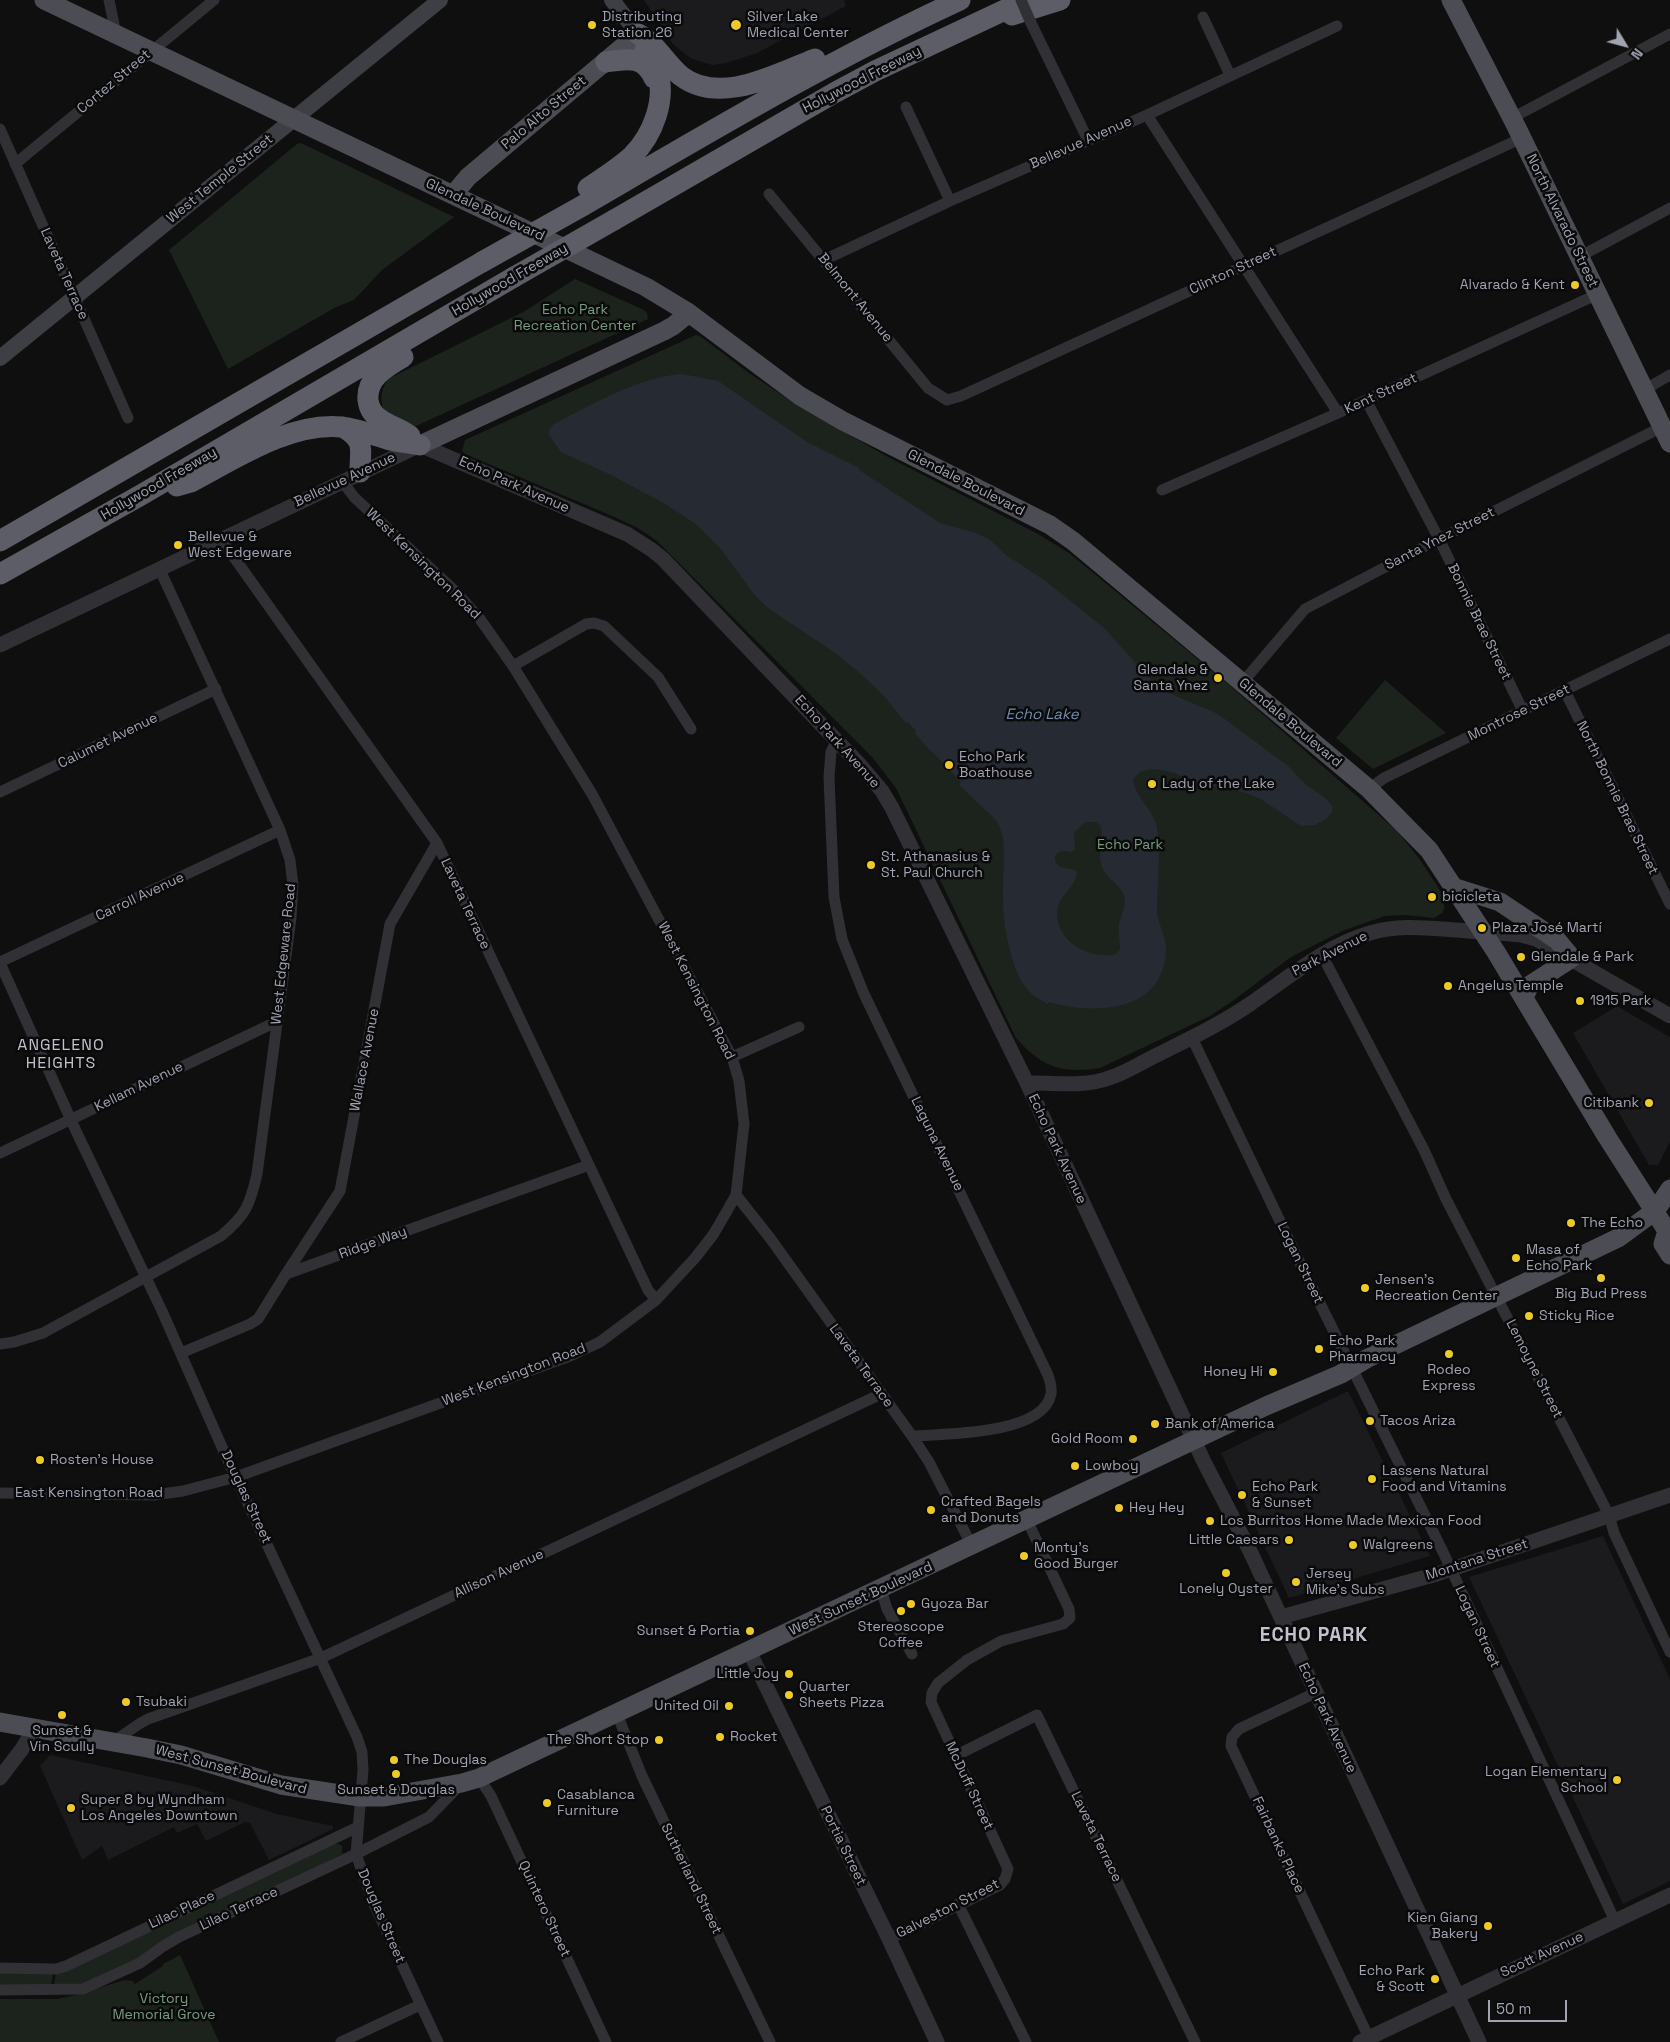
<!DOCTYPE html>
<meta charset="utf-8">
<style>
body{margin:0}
#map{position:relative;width:1670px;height:2042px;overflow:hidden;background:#0f0f10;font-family:"Space Grotesk",sans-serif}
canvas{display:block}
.north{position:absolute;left:1600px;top:20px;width:50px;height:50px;-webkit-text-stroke:4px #0a0a0b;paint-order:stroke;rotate:127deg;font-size:14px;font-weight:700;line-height:20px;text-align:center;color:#a0a3b1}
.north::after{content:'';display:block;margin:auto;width:18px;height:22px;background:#a0a3b1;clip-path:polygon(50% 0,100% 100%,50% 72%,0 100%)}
.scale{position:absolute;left:1488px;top:2000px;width:79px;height:22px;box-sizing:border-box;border:2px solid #a0a3b1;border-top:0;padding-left:6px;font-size:15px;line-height:18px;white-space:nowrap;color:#a0a3b1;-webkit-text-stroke:4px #0a0a0b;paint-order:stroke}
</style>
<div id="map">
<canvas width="1670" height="2042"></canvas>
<div class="north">N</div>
<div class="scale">50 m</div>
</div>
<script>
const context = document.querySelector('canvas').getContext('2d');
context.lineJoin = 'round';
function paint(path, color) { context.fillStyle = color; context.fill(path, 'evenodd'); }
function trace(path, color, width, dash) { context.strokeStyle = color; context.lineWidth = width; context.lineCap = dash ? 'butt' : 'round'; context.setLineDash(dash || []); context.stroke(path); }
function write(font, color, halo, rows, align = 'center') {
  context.font = font + ' "Space Grotesk",sans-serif'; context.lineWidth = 5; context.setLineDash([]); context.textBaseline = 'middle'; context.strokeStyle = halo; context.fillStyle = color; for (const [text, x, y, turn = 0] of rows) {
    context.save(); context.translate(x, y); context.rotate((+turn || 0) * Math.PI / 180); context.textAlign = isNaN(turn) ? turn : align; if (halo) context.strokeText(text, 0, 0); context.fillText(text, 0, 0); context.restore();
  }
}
const built = new Path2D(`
 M644 0H844L846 6 757 53 726 63 712 65 690 58 673 44Z
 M1617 1006 1670 1037V1141L1658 1165H1649L1573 1033Z
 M1348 1391 1430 1556 1289 1598 1221 1453Z
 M1603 1536 1670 1679V1881L1623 1904 1469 1577Z
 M50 1755 193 1786 277 1814 333 1826V1829L269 1860 250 1823 245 1822 206 1841 197 1824 177 1833 174 1827 108 1860 102 1846 82 1860 40 1766Z`);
const green = new Path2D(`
 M301 143 454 217 382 270 354 300 336 307 228 369 169 250 297 144Z
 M575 279 644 310 647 313 648 319 414 427 383 409C380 397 381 390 388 379L525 311Z
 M696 335 700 336 749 373 800 407 888 457 1038 534 1069 553 1228 684 1397 831 1418 857 1444 896V909L1442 913 1434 918 1406 915 1385 916 1342 931 1291 957 1234 1000 1210 1016 1100 1068C1061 1074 1042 1067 1016 1038L896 788 872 757 656 540 636 527 610 515 465 454 462 451 465 440Z
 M1385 680 1446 733 1373 769 1336 738Z
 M333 1844H339L342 1846V1854L138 1961 81 1984 54 1985 56 1972Z
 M180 1955 219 2042H0V1999H58L80 1994 124 1980 133 1981 135 1984 163 1966V1964Z
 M0 1973H53L51 1985H0Z`);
const water = new Path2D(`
 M682 374 718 381 807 442 859 468V470L940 523 976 533 990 540 1006 555 1044 580 1104 628 1154 683 1164 691 1218 714 1288 766 1305 784 1325 798 1332 806V812L1327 818 1315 825 1301 826 1261 799 1243 792 1197 783 1196 786C1190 785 1190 780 1184 777 1170 770 1140 762 1133 781 1136 797 1151 808 1156 824 1162 847 1157 883 1157 908 1156 922 1167 936 1166 952 1162 1013 1094 1015 1049 1002L1048 1004C1041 1000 1034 997 1029 991 1009 970 1002 917 1003 889 1003 865 1009 838 995 819L959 785 961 782 933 752 932 753 915 733 916 731 908 722 906 723 885 697 860 673 834 652 768 608 754 594 721 549 696 524 662 502 609 474 561 452 549 435V430L554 424C592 404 640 377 682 374ZM1085 822H1097L1101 826C1103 838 1098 851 1101 864 1104 878 1122 884 1125 899 1126 907 1120 917 1119 925 1118 933 1120 941 1120 949 1116 956 1111 956 1103 955 1079 954 1056 937 1057 911 1058 896 1075 888 1077 873L1075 870C1066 868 1054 869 1055 857 1059 849 1064 851 1072 852L1075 849 1074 833Z`);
const minor = new Path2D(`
 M109 0 116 34
 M1203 17 1230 75
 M1031 23 1088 140
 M906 107 950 201
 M1147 115 1338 413
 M1512 118 1670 34
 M0 129 128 418
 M15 164 214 0
 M769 194 928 388 947 400 961 396 1522 138
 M1579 257 1670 208
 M824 260 950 201 1147 115 1337 26
 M1644 390 1670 375
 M1366 400 1439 539 1523 711
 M1162 490 1338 413 1598 294
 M221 539 437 843 648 1290 656 1300
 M513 666 586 624 594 623 604 626 658 677 691 729
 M1242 683 1305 609 1439 539 1662 427
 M1565 691 1670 904
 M837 740 831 752 829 777 834 897 842 939 864 994 1048 1375C1050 1381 1052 1388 1051 1394 1043 1435 945 1434 912 1436
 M1369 789 1384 778 1670 639
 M0 792 216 689
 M1322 955 1424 1150 1446 1199 1609 1515 1614 1533 1670 1652
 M0 962 280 830
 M0 963 76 1131 162 1311 229 1463 357 1737 362 1752 363 1770 356 1854 373 1902 438 2042
 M1192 1038 1301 1265 1443 1552 1615 1921
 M732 1057 799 1027
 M0 1153 278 1021
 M736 1195 770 1238 912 1436 929 1462 972 1546
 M286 1274 340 1191 390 924 437 843
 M0 1344 14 1342 43 1333 221 1236C246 1215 250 1205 257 1174L291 918 293 885 290 860 280 830 160 570
 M181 1353 250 1324 258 1319 286 1274 589 1165
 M0 1493 154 1495 183 1491 236 1477 570 1356 600 1342 656 1300 695 1258 713 1235 727 1211 736 1195 744 1124 739 1081 732 1057 592 794 513 666 480 619 455 591 354 497 342 481
 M881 1589 887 1609 912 1654
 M1315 1693 1239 1729 1232 1737 1231 1746 1369 2038
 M617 1714 642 1776 770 2042
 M113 1742 139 1724 148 1719 321 1658 881 1394
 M955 1756 1037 1715 1195 2042
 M479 1778 491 1796 606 2042
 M958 1904 1026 2042
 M889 1939 1000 1885 1005 1879 1008 1869 931 1702 932 1693 938 1683 967 1660 1001 1641 1063 1624 1070 1618 1069 1609 1027 1520
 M0 1968 56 1969 66 1966 358 1827
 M0 1990 83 1989 140 1963 162 1947 179 1937 356 1854 429 1817 461 1784
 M341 2042 420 2005`);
const tertiary = new Path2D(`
 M0 645 420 445 627 534 652 550 663 559 860 765 882 791 892 808 1027 1083 1204 1462 1250 1551 1479 2042
 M1027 1083C1055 1082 1081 1088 1109 1078 1126 1073 1142 1062 1157 1055 1189 1039 1221 1024 1250 1004 1288 978 1325 946 1370 933 1398 924 1428 928 1457 930 1478 932 1500 933 1521 935L1536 939 1670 1016
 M1281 1617 1437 1574 1670 1495
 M749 1651 889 1939 937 2042
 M0 1778 22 1749 34 1729
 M1360 2042 1670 1895`);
const secondary = new Path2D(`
 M612 0 638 34
 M0 358 440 0`);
const primary = new Path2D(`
 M44 0 646 287 689 313 800 396 843 421 1050 525 1073 541 1369 789 1429 850 1496 952 1607 1137 1667 1231 1670 1232
 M1451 0 1516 126 1670 443
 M453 195 468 177 638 34
 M420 445 664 331 673 326 689 313
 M1453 887 1500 902 1557 940 1572 958 1530 985 1524 997
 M1667 1231 1663 1244 1670 1255
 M0 1722 147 1748 181 1755 281 1785 360 1797H384L462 1783 479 1778 1266 1406 1341 1374 1366 1359 1618 1238 1648 1216`);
const motorway = new Path2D(`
 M1012 15 1060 0
 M638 34C656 43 665 63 681 76 720 106 776 74 815 59
 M606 62C627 59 644 55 654 78
 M588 188C603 178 619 168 632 156 653 135 667 99 657 70 655 62 650 56 645 50
 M584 205C708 133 830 60 960 0
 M614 220 834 93 875 71 1026 0
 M403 357C386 367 366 378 368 400 369 408 373 415 380 419 389 426 402 429 410 436
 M343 427C366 441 360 448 360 472
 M177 486 191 482C235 459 290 422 341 427 358 429 374 435 390 440 399 442 410 443 420 445
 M0 541 482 262
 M0 574 141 495 514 277`);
const minorBridge = new Path2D(`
 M1021 0 1031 23`);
const primaryBridge = new Path2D(`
 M1648 1216 1660 1204 1670 1189`);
const motorwayBridge = new Path2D(`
 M482 262 584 205
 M514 277 614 220`);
const markers = [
 [592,25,5,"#eeca29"],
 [736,25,6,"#eeca29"],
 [1575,285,5,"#eeca29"],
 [178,545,5,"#eeca29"],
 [1218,678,5,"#eeca29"],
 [949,765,5,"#eeca29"],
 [1152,784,5,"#eeca29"],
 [871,865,5,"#eeca29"],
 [1432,897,5,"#eeca29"],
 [1482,928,5,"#eeca29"],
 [1521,957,5,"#eeca29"],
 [1448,986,5,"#eeca29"],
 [1580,1001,5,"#eeca29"],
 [1649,1103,5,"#eeca29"],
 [1571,1223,5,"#eeca29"],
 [1516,1258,5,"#eeca29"],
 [1601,1278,5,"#eeca29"],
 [1365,1288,5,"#eeca29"],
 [1529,1316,5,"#eeca29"],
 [1319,1349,5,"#eeca29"],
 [1449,1354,5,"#eeca29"],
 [1273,1372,5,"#eeca29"],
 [1370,1421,5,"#eeca29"],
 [1155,1424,5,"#eeca29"],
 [1133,1439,5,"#eeca29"],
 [40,1460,5,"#eeca29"],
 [1075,1466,5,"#eeca29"],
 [1372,1479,5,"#eeca29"],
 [1242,1495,5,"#eeca29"],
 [1119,1508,5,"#eeca29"],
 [931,1510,5,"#eeca29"],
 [1210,1521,5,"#eeca29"],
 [1289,1540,5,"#eeca29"],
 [1353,1545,5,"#eeca29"],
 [1024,1556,5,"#eeca29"],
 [1226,1573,5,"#eeca29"],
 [1296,1582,5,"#eeca29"],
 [911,1604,5,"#eeca29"],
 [901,1611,5,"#eeca29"],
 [750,1631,5,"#eeca29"],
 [789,1674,5,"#eeca29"],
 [789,1695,5,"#eeca29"],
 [126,1702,5,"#eeca29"],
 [729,1706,5,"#eeca29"],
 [62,1715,5,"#eeca29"],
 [720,1737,5,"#eeca29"],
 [659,1740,5,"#eeca29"],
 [394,1760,5,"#eeca29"],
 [396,1774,5,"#eeca29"],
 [1617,1780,5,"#eeca29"],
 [547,1803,5,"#eeca29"],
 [71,1808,5,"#eeca29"],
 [1488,1926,5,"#eeca29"],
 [1435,1979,5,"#eeca29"]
];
const poiNames = [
 ["Distributing",602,17],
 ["Station 26",602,33],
 ["Silver Lake",747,17],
 ["Medical Center",747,33],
 ["Alvarado & Kent",1565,285,"right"],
 ["Bellevue &",188,537],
 ["West Edgeware",188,553],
 ["Glendale &",1208,670,"right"],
 ["Santa Ynez",1208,686,"right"],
 ["Echo Park",959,757],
 ["Boathouse",959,773],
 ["Lady of the Lake",1162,784],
 ["St. Athanasius &",881,857],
 ["St. Paul Church",881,873],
 ["bicicleta",1442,897],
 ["Plaza José Martí",1492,928],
 ["Glendale & Park",1531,957],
 ["Angelus Temple",1458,986],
 ["1915 Park",1590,1001],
 ["Citibank",1639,1103,"right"],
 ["The Echo",1581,1223],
 ["Masa of",1526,1250],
 ["Echo Park",1526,1266],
 ["Jensen's",1375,1280],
 ["Recreation Center",1375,1296],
 ["Big Bud Press",1601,1294,"center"],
 ["Sticky Rice",1539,1316],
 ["Echo Park",1329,1341],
 ["Pharmacy",1329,1357],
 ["Rodeo",1449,1370,"center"],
 ["Express",1449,1386,"center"],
 ["Honey Hi",1263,1372,"right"],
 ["Tacos Ariza",1380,1421],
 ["Bank of America",1165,1424],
 ["Gold Room",1123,1439,"right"],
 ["Rosten's House",50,1460],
 ["Lowboy",1085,1466],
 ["Lassens Natural",1382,1471],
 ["Food and Vitamins",1382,1487],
 ["Echo Park",1252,1487],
 ["& Sunset",1252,1503],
 ["Crafted Bagels",941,1502],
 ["and Donuts",941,1518],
 ["Hey Hey",1129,1508],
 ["Los Burritos Home Made Mexican Food",1220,1521],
 ["Little Caesars",1279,1540,"right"],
 ["Walgreens",1363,1545],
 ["Monty's",1034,1548],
 ["Good Burger",1034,1564],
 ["Jersey",1306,1574],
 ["Mike's Subs",1306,1590],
 ["Lonely Oyster",1226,1589,"center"],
 ["Gyoza Bar",921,1604],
 ["Stereoscope",901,1627,"center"],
 ["Coffee",901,1643,"center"],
 ["Sunset & Portia",740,1631,"right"],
 ["Little Joy",779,1674,"right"],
 ["Quarter",799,1687],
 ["Sheets Pizza",799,1703],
 ["Tsubaki",136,1702],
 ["United Oil",719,1706,"right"],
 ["Sunset &",62,1731,"center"],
 ["Vin Scully",62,1747,"center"],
 ["Rocket",730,1737],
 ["The Short Stop",649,1740,"right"],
 ["The Douglas",404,1760],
 ["Logan Elementary",1607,1772,"right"],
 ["School",1607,1788,"right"],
 ["Sunset & Douglas",396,1790,"center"],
 ["Casablanca",557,1795],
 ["Furniture",557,1811],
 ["Super 8 by Wyndham",81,1800],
 ["Los Angeles Downtown",81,1816],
 ["Kien Giang",1478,1918,"right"],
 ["Bakery",1478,1934,"right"],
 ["Echo Park",1425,1971,"right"],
 ["& Scott",1425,1987,"right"]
];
const streetNames = [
 ["Hollywood Freeway",862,80,-27],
 ["Cortez Street",114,82,-40],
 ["Palo Alto Street",544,113,-40],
 ["Bellevue Avenue",1081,143,-24],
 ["West Temple Street",220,179,-39],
 ["Glendale Boulevard",485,210,25],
 ["North Alvarado Street",1562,221,64],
 ["Clinton Street",1233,271,-25],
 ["Laveta Terrace",64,274,66],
 ["Hollywood Freeway",510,280,-30],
 ["Belmont Avenue",855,298,51],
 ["Kent Street",1381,394,-25],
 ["Bellevue Avenue",345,480,-25],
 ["Glendale Boulevard",966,483,27],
 ["Hollywood Freeway",159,484,-30],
 ["Echo Park Avenue",514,485,24],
 ["Santa Ynez Street",1440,539,-27],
 ["West Kensington Road",423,564,44],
 ["Bonnie Brae Street",1479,622,64],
 ["Montrose Street",1519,713,-26],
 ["Glendale Boulevard",1290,723,40],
 ["Calumet Avenue",108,741,-26],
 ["Echo Park Avenue",837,742,48],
 ["North Bonnie Brae Street",1617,798,64],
 ["Carroll Avenue",140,897,-25],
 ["Laveta Terrace",465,904,65],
 ["West Edgeware Road",284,954,-84],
 ["Park Avenue",1330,954,-27],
 ["West Kensington Road",696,991,63],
 ["Wallace Avenue",365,1060,-79],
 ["Kellam Avenue",139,1087,-26],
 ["Laguna Avenue",937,1144,64],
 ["Echo Park Avenue",1057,1149,65],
 ["Ridge Way",373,1243,-20],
 ["Logan Street",1300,1263,64],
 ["Laveta Terrace",861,1366,54],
 ["Lemoyne Street",1534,1369,63],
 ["West Kensington Road",514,1375,-21],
 ["East Kensington Road",89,1493],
 ["Douglas Street",246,1497,65],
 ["Montana Street",1477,1560,-18],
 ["Allison Avenue",499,1574,-25],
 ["West Sunset Boulevard",861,1599,-25],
 ["Logan Street",1477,1627,65],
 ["Echo Park Avenue",1327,1718,65],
 ["West Sunset Boulevard",231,1770,15],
 ["McDuff Street",969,1786,65],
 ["Laveta Terrace",1096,1837,64],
 ["Fairbanks Place",1278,1845,65],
 ["Portia Street",843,1846,64],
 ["Sutherland Street",691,1879,64],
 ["Lilac Terrace",239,1909,-25],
 ["Quintero Street",544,1909,65],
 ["Galveston Street",948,1909,-27],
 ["Lilac Place",182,1910,-25],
 ["Douglas Street",381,1916,67],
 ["Scott Avenue",1542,1955,-25]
];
const parkNames = [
 ["Echo Park",575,310],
 ["Recreation Center",575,326],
 ["Echo Park",1130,845],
 ["Victory",164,1999],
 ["Memorial Grove",164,2015]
];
const waterNames = [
 ["Echo Lake",1042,715]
];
const quarterNames = [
 ["ANGELENO",61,1046],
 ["HEIGHTS",61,1064]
];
const districtNames = [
 ["ECHO PARK",1314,1636]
];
paint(built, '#1b1b1d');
paint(green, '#1c231d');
paint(water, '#262b33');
trace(minor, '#303035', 11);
trace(tertiary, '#303035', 15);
trace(secondary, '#3e3f45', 16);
trace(primary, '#4c4d54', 19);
trace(motorway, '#5c5d66', 21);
trace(minorBridge, '#303035', 11);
trace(primaryBridge, '#4c4d54', 19);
trace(motorwayBridge, '#5c5d66', 21);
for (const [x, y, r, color] of markers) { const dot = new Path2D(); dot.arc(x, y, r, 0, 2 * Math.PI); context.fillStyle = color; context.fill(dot); trace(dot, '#0a0a0b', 2); }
write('14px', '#a0a3b1', '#0a0a0b', poiNames, 'left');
write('14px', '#a0a3b1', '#0a0a0b', streetNames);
write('14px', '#779c7f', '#0a0a0b', parkNames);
write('italic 15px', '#778bad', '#0a0a0b', waterNames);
context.letterSpacing = '1px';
write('16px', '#c1c2cd', '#0a0a0b', quarterNames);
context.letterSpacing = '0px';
context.letterSpacing = '1px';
write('bold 19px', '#c1c2cd', '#0a0a0b', districtNames);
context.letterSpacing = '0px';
</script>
